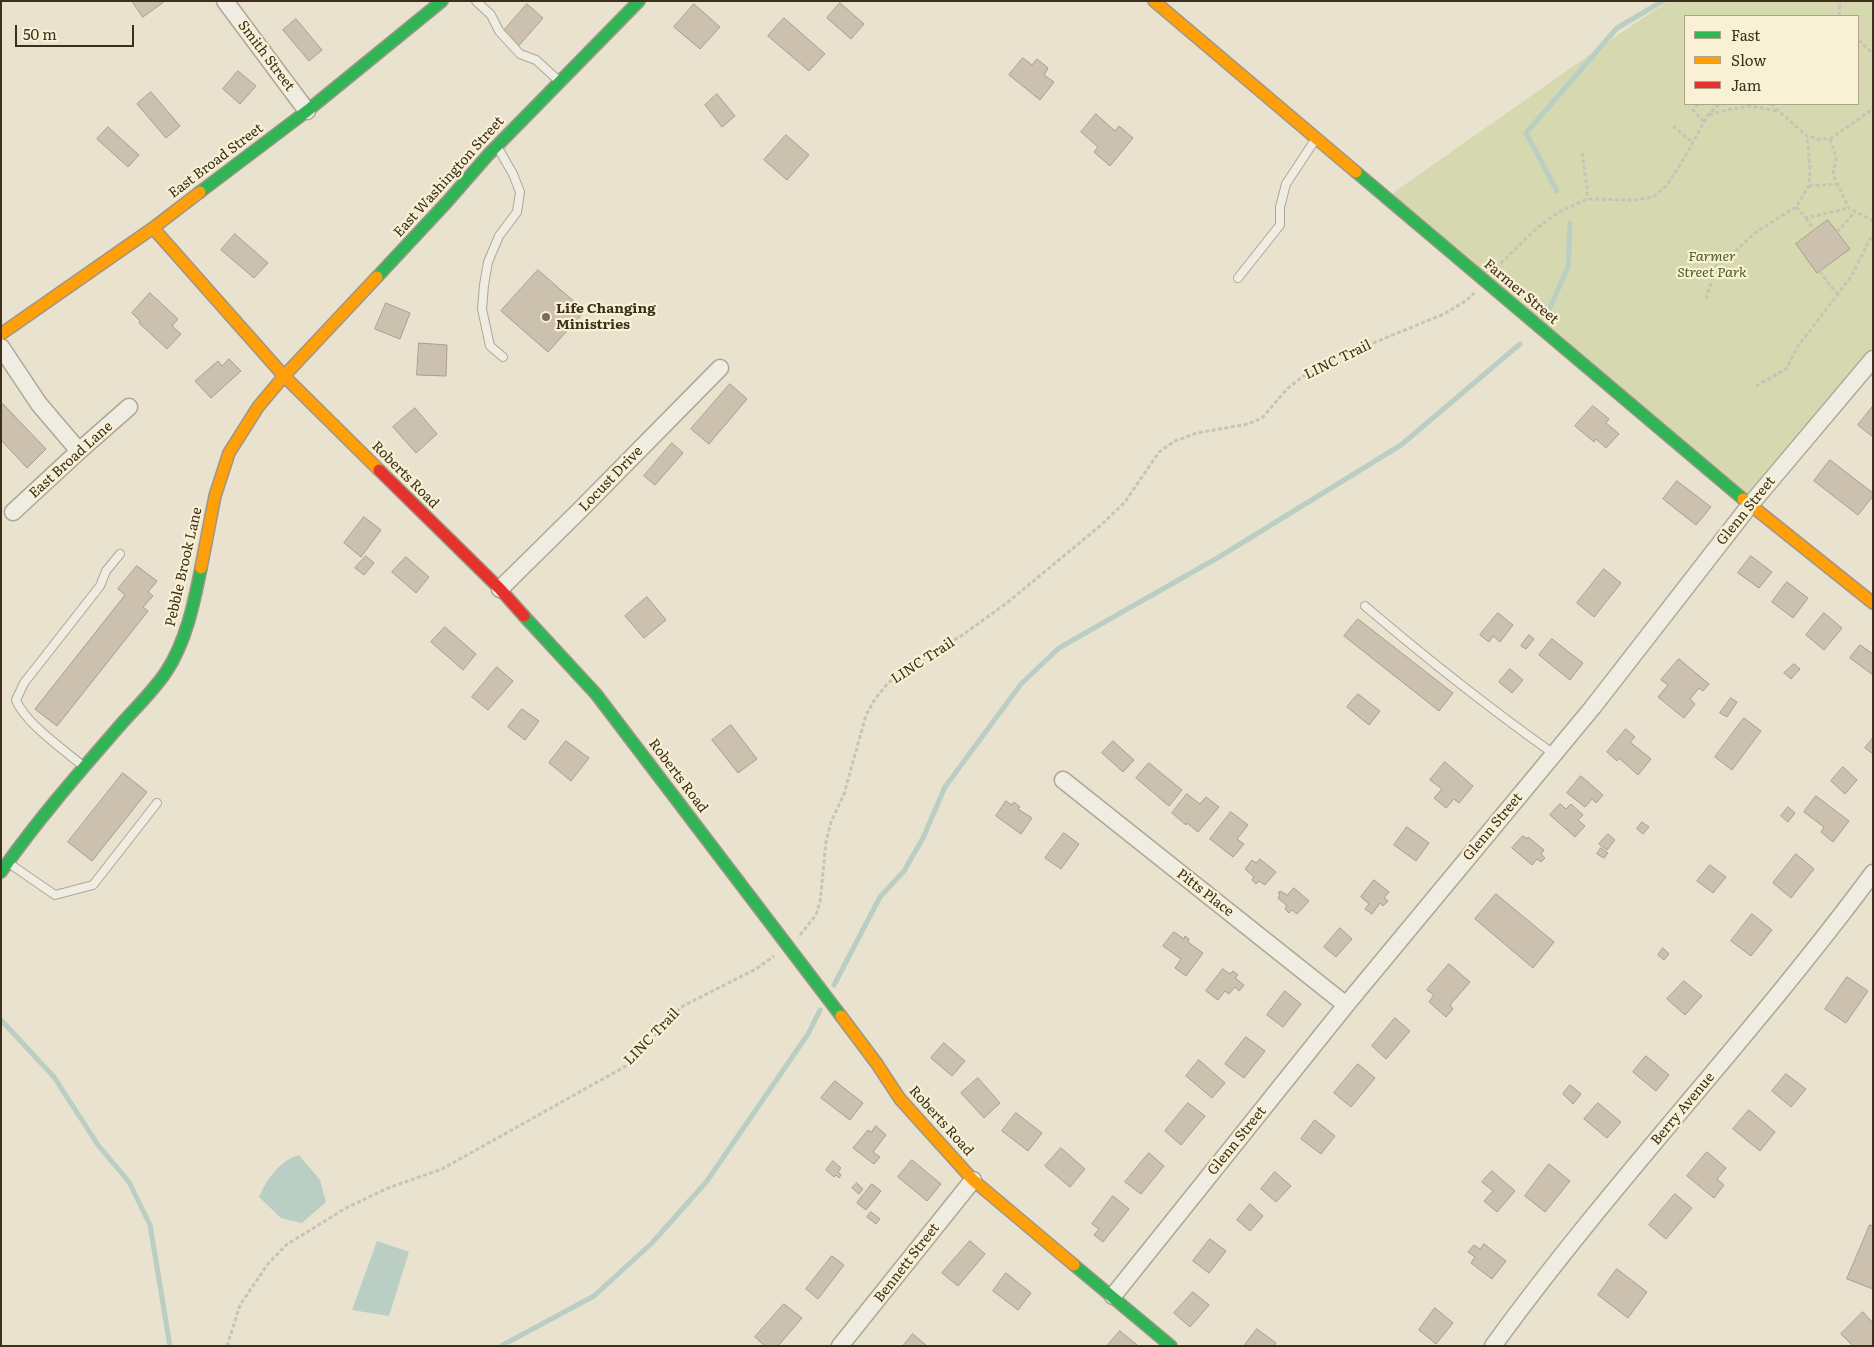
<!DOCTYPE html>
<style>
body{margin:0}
#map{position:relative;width:1874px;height:1347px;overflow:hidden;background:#e8e2ce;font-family:Literata,serif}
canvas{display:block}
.frame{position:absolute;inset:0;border:2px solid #3e2f1d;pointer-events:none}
.legend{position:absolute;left:1684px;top:15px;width:175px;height:90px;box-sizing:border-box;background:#f9f1d4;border:1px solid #aea38b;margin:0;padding:6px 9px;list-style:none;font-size:15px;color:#3e2f1d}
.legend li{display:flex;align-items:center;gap:10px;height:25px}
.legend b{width:25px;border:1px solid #aea38b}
.scale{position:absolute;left:15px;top:25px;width:119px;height:22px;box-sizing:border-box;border:2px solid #3e2f1d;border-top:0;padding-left:6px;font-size:15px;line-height:18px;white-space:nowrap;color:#3e2f1d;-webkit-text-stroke:4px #f9f1d4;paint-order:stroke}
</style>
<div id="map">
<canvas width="1874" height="1347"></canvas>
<div class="frame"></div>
<ul class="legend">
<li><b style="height:6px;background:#30b455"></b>Fast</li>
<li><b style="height:6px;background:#ff9f0a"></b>Slow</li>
<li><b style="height:6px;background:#e5322d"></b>Jam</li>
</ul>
<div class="scale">50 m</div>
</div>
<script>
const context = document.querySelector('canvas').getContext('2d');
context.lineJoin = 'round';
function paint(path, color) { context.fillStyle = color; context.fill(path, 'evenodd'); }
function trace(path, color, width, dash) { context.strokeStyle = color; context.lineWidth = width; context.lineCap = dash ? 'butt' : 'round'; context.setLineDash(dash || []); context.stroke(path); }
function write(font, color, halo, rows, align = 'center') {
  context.font = font + ' Literata,serif'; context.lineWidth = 4.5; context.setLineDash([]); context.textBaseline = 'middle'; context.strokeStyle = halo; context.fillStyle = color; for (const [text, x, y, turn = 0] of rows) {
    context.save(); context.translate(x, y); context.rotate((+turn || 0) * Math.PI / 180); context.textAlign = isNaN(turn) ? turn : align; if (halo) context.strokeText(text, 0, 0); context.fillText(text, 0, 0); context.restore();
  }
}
const green = new Path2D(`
 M1669 1H1873V357L1755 509 1380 202 1622 32ZM1685 16H1858V104H1685Z`);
const water = new Path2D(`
 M299 1155 320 1180 326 1202 302 1223 281 1218 259 1197C267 1179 279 1161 299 1155Z
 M377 1241 409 1252 389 1316 352 1310Z`);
const stream = new Path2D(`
 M1557 191 1526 133 1617 28 1663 1
 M1549 310 1568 267 1570 223
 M834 985 880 897 904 871 923 838 945 787 1021 684 1059 648 1219 557 1401 445 1520 344
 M1 1020 54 1077 98 1145 129 1182 150 1225 170 1346
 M501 1346 594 1296 652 1243 707 1181 808 1034 820 1010`);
const building = new Path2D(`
 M132 1H165L143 17Z
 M840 3 864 24 851 39 827 18Z
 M527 4 543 18 516 49 500 35Z
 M694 4 720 27 700 49 674 27Z
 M784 18 825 54 809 71 768 36Z
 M296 19 322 50 309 61 283 30Z
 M1023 58 1032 65 1037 59 1048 68 1044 75 1054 82 1040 100 1009 75Z
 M238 71 256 86 240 104 223 89Z
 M151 92 180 126 166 138 137 104Z
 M717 94 735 116 722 127 705 105Z
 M1096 114 1115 131 1119 126 1133 138 1110 166 1094 152 1098 147 1081 132Z
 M108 127 139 155 128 167 97 139Z
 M786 135 809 155 787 180 764 160Z
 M1828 220 1850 249 1817 273 1796 244Z
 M235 234 268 263 254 278 221 250Z
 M538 270 585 311 548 352 501 311Z
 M150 293 178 319 172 326 181 334 167 349 139 323 140 321 132 313Z
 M386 303 410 313 400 339 375 329Z
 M419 343 447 345 446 376 417 375Z
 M229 359 241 371 211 398 195 381 218 361 222 366Z
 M730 384 747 399 709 444 691 429Z
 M3 404 46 449 27 468 1 440V406Z
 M1593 406 1609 419 1606 423 1619 434 1606 448 1596 439 1594 442 1575 426Z
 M1873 406V437L1858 425Z
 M415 408 437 434 416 453 393 427Z
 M672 443 683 453 655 485 644 476Z
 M1830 460 1873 493V496L1858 515 1814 481Z
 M1677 481 1711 507 1696 525 1663 499Z
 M364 517 381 530 361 557 344 543Z
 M366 556 374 563 364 575 355 568Z
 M1751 556 1772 572 1759 588 1738 573Z
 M406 557 429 577 416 593 392 572Z
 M137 566 157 581 148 592 153 596 143 607 148 611 57 726 35 709 125 595 118 589Z
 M1604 569 1621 583 1594 617 1577 603Z
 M1787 582 1808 598 1793 618 1772 602Z
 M647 597 666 620 644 638 625 616Z
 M1498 613 1513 625 1500 642 1493 636 1489 642 1480 635Z
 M1824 613 1842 628 1824 650 1806 635Z
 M1358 619 1453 693 1439 711 1344 636Z
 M445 627 476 654 463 670 431 642Z
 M1529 635 1534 639 1526 649 1521 646Z
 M1552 639 1583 663 1570 680 1539 655Z
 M1860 645 1873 654V675L1850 658Z
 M1679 659 1709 684 1703 691 1699 688 1690 699 1695 704 1684 718 1658 697 1668 685 1661 680Z
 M1794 664 1800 669 1791 679 1784 673Z
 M497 667 513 681 488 710 472 697Z
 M1510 669 1523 680 1512 693 1499 682Z
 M1358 694 1380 711 1369 725 1347 707Z
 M1731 698 1737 702 1727 717 1720 713Z
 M522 709 539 721 525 740 508 727Z
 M1744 718 1761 731 1732 770 1715 757Z
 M731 725 757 759 738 773 712 740Z
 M1626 729 1635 737 1630 742 1651 759 1638 775 1619 758 1617 761 1607 752Z
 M1873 738V754L1865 748Z
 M566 741 589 758 571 781 549 763Z
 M1113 741 1134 760 1123 772 1102 753Z
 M1445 762 1473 786 1459 803 1454 799 1446 808 1434 798 1442 789 1430 780Z
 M1149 763 1182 790 1169 806 1136 778Z
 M1843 767 1857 780 1845 794 1831 781Z
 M123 773 147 792 92 861 68 842Z
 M1581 776 1603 795 1596 803 1592 799 1585 807 1567 793Z
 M1187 794 1200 804 1206 797 1219 807 1198 832 1187 823 1186 825 1172 813Z
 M1816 796 1849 821 1833 842 1821 832 1824 827 1804 812Z
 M1006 801 1012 805 1014 802 1020 807 1018 809 1032 818 1021 834 996 816Z
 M1560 804 1566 809 1571 804 1583 815 1578 820 1585 826 1575 837 1550 815Z
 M1788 807 1795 813 1788 822 1781 816Z
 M1231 812 1248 825 1237 839 1244 844 1233 857 1210 839Z
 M1642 822 1649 827 1643 834 1637 829Z
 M1407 827 1429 843 1416 861 1394 845Z
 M1064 833 1079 844 1061 869 1045 858Z
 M1608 834 1615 840 1607 850 1599 844Z
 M1523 836 1527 839 1528 837 1544 850 1541 854 1545 858 1541 862 1537 859 1532 865 1512 848Z
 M1601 848 1608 853 1604 858 1597 854Z
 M1796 854 1814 869 1791 898 1773 883Z
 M1260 859 1276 872 1265 885 1259 881 1256 884 1252 880 1254 877 1245 869 1252 860 1256 863Z
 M1710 865 1726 877 1713 893 1697 881Z
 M1374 880 1389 892 1384 898 1388 901 1383 906 1380 903 1372 914 1365 909 1369 904 1361 897Z
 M1294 888 1309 901 1297 914 1292 910 1289 913 1285 909 1287 906 1278 898 1280 895 1278 893 1280 891 1287 895Z
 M1496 894 1554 942 1533 968 1475 919Z
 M1752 914 1772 930 1751 956 1731 941Z
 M1340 928 1352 939 1336 957 1324 947Z
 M1174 932 1184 939 1185 936 1189 939 1188 942 1203 953 1186 976 1175 968 1181 959 1163 946Z
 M1663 948 1669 954 1664 960 1658 955Z
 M1449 964 1470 982 1450 1005 1453 1009 1446 1017 1429 1002 1434 995 1427 990Z
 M1223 969 1230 974 1233 971 1238 975 1235 978 1244 985 1239 991 1235 987 1229 994 1225 991 1218 1000 1206 991Z
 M1847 977 1868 991 1846 1023 1825 1009Z
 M1684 981 1702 996 1685 1015 1667 999Z
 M1285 991 1301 1004 1283 1027 1267 1015Z
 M1395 1018 1410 1031 1386 1059 1372 1046Z
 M1246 1037 1265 1051 1244 1078 1225 1064Z
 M944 1043 965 1061 952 1076 931 1058Z
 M1646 1056 1669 1075 1656 1091 1633 1072Z
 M1199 1060 1225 1083 1212 1098 1186 1076Z
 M1358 1064 1375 1078 1351 1107 1334 1093Z
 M1786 1074 1806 1089 1791 1107 1772 1091Z
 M978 1078 1000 1103 984 1118 961 1093Z
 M835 1081 863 1103 850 1120 821 1098Z
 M1570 1085 1581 1094 1573 1104 1563 1094Z
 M1188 1103 1205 1116 1181 1145 1165 1131Z
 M1598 1103 1621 1122 1607 1138 1584 1119Z
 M1749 1110 1775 1132 1760 1151 1733 1129Z
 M1016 1113 1042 1133 1028 1151 1002 1131Z
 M1315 1120 1335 1136 1321 1154 1301 1139Z
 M876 1126 886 1135 873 1152 880 1157 874 1164 853 1148 868 1130 871 1132Z
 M1061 1148 1085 1169 1070 1187 1045 1166Z
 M1707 1152 1726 1168 1717 1179 1724 1185 1714 1198 1687 1176Z
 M1149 1153 1164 1166 1141 1194 1125 1182Z
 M912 1160 941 1184 927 1201 898 1177Z
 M833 1161 841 1168 838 1172 841 1175 839 1178 836 1175 834 1177 826 1170Z
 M1549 1164 1570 1181 1545 1212 1525 1196Z
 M1492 1171 1515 1191 1497 1212 1484 1201 1493 1191 1482 1182Z
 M1275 1172 1291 1186 1276 1202 1261 1189Z
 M857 1183 863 1189 859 1194 852 1188Z
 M872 1184 881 1191 866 1210 857 1203Z
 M1675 1194 1692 1208 1666 1239 1649 1225Z
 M1113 1196 1129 1209 1103 1242 1094 1235 1099 1229 1092 1224Z
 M1250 1204 1263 1216 1250 1231 1237 1220Z
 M871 1212 880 1219 876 1224 867 1217Z
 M1870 1225 1873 1226V1289L1847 1279Z
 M1210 1239 1226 1251 1209 1273 1193 1261Z
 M970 1241 985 1254 958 1286 942 1273Z
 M1484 1244 1506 1261 1492 1279 1471 1263 1475 1257 1468 1252 1474 1245 1480 1249Z
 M832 1256 844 1265 818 1299 806 1289Z
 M1617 1269 1647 1292 1628 1318 1598 1295Z
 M1006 1273 1031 1293 1018 1310 993 1291Z
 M1193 1292 1209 1305 1190 1327 1174 1313Z
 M784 1304 802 1318 778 1346H765L755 1337Z
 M1435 1308 1453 1323 1436 1344 1419 1330Z
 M1863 1312 1873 1323V1346H1853L1841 1334Z
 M1257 1329 1276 1343 1274 1346H1244Z
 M1120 1331 1137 1345 1136 1346H1107Z
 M913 1334 927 1346H903Z`);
const path = new Path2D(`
 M1839 16 1840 1
 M1858 41 1861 42 1873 54
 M1698 104 1693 110 1704 122
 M1771 104 1807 136 1818 139H1830L1873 109
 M1709 115 1726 110 1751 106 1778 111
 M1673 126 1693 143
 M1830 139 1836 157 1833 175 1849 208 1873 221
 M1582 153 1587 188V199
 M1809 186 1837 184
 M1796 207 1806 218 1849 208
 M1806 218 1814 230
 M1837 232 1855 212
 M1496 268 1537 228 1559 212 1587 199 1636 200 1653 197 1667 185 1683 160 1708 115 1719 104
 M1820 271 1831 287 1838 293
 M1706 299 1716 266 1730 256 1756 232 1796 207 1809 186 1810 169 1807 136
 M1756 386 1786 369 1798 346 1851 277 1873 233
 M800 935 816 915 820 902 826 842 831 822 844 794 866 715 875 699 888 683 905 670 964 634 1008 602 1100 526 1125 502 1159 452 1175 441 1197 433 1248 424 1262 418 1287 389 1302 377 1334 359 1444 314 1467 300 1474 293
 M227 1346 240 1305 268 1264 286 1245 346 1208 388 1188 442 1169 626 1066 644 1050 670 1018 683 1006 756 969 774 956`);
const lane = new Path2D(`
 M476 1 491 15 499 31 520 54 536 60 558 80
 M498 148 513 174 520 192 517 212 499 236 488 262 484 285 482 309 490 346 503 357
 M1238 278 1280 225V207L1286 184 1315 140
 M1365 606C1426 658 1489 708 1554 754
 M83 766C63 749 25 723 16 700L24 683 100 586 106 571 120 554
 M10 864 55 895 93 885 157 803`);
const street = new Path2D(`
 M225 1 307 111
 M1 347 39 404 79 451
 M13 512 79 451 129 407
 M500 589 580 510 720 368
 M1063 780 1346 1005
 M1113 1296 1346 1005 1593 707 1750 505 1873 359
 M840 1346 973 1180
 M1493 1346C1612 1182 1753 1035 1873 873`);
const fast = new Path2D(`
 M1356 172 1743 499
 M200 192 307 111 442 1
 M377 277 447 202 488 155 639 1
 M524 616 596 694 841 1016
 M1 872C36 822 76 776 116 730 132 711 152 693 166 672 186 642 194 603 201 568
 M1074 1265 1171 1346`);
const slow = new Path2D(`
 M1154 1 1356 172
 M153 228 284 376 379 470
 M1 334 153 228 200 192
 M1743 499 1873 603
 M201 568 215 496 229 453 258 407 284 376 377 277
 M841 1016 877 1064 900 1099 973 1180 1074 1265`);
const jam = new Path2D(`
 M379 470 500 589 524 616`);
const markers = [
 [546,317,5,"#7a6e5b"]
];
const streetNames = [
 ["Smith Street",266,56,53],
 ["East Broad Street",216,161,-37],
 ["East Washington Street",449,177,-48],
 ["Farmer Street",1521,292,40],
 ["LINC Trail",1338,360,-26],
 ["East Broad Lane",71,460,-42],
 ["Roberts Road",405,475,45],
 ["Locust Drive",611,479,-46],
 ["Glenn Street",1746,511,-51],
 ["Pebble Brook Lane",184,567,-77],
 ["LINC Trail",923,661,-33],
 ["Roberts Road",678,776,53],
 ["Glenn Street",1493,827,-50],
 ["Pitts Place",1205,893,38],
 ["LINC Trail",652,1037,-46],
 ["Berry Avenue",1683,1109,-50],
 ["Roberts Road",941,1121,48],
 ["Glenn Street",1237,1141,-51],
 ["Bennett Street",907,1263,-52]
];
const parkNames = [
 ["Farmer",1712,257],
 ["Street Park",1712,273]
];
const poiNames = [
 ["Life Changing",556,309],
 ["Ministries",556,325]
];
paint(green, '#d6d9af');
paint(water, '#bacec3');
trace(stream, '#bacec3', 5);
paint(building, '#ccc0af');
trace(building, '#a99d8d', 1);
trace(lane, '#aea797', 10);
trace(street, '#aea797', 19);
trace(fast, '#9d9687', 14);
trace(slow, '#9d9687', 14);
trace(jam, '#9d9687', 14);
trace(path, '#c9c3b7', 3, [4, 2.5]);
trace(lane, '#efece1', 8);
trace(street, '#efece1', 16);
trace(fast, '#30b455', 11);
trace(slow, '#ff9f0a', 11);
trace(jam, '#e5322d', 11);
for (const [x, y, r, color] of markers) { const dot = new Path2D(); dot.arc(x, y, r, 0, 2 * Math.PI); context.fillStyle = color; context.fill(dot); trace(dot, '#f9f1d4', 2); }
write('14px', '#3e2f1d', '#f9f1d4', streetNames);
write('italic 14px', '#4a5d22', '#f9f1d4', parkNames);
write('bold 14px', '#3e2f1d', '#f9f1d4', poiNames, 'left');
</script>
